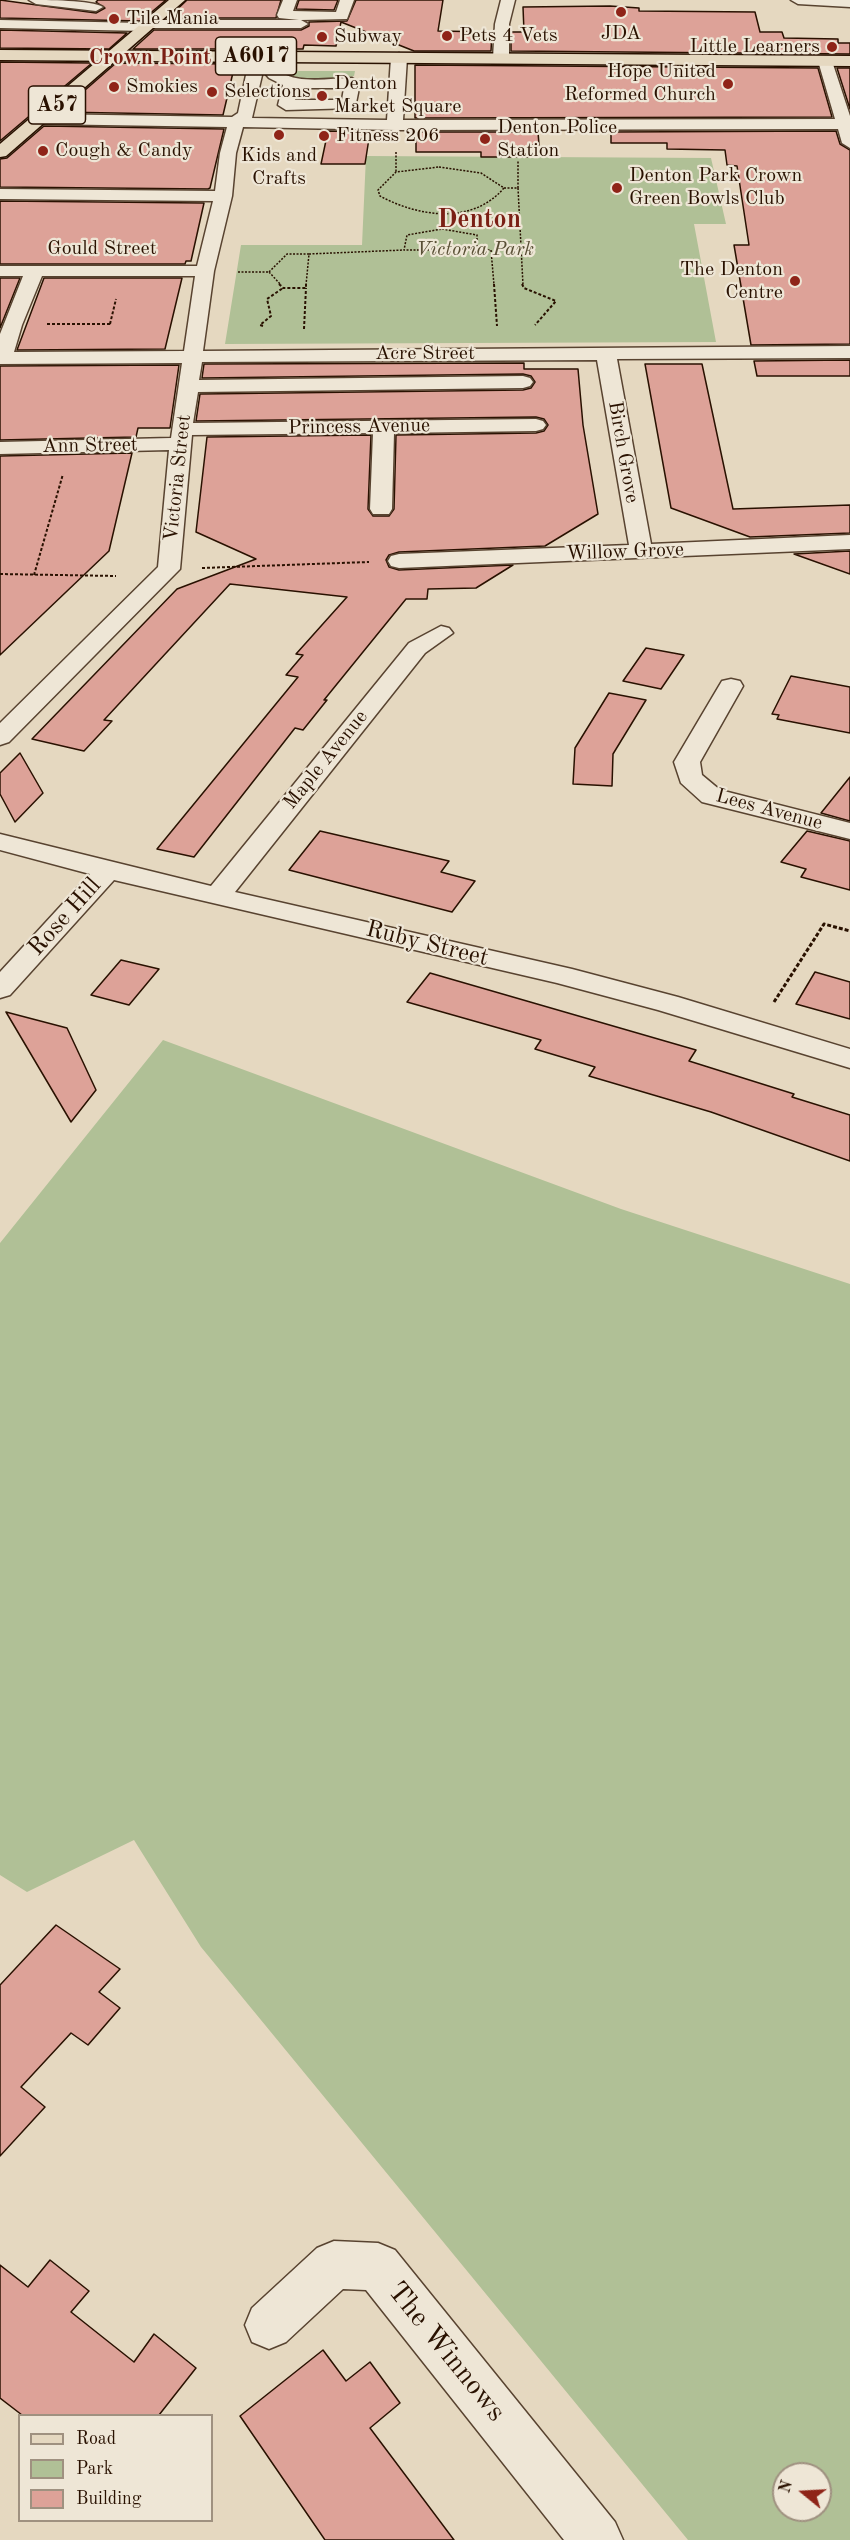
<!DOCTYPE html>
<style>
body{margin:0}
#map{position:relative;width:850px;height:2540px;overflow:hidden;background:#e5d8c0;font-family:"Old Standard TT",serif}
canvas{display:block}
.legend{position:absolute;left:18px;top:2414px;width:195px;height:108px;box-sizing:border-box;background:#eee6d6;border:2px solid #9f9180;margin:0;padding:8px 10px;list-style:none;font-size:18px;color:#291100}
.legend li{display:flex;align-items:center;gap:12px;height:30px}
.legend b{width:30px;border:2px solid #9f9180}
.north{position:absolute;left:772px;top:2462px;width:60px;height:60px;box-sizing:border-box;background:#eee6d6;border:2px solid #9f9180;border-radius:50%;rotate:288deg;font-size:16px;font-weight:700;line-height:24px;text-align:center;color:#291100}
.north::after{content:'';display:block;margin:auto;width:21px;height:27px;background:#8f2418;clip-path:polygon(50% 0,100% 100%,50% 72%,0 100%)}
</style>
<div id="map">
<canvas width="850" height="2540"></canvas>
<ul class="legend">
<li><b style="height:8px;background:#e5d8c0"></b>Road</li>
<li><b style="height:16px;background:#b0c096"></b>Park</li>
<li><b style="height:16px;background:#dda298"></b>Building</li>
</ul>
<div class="north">N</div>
</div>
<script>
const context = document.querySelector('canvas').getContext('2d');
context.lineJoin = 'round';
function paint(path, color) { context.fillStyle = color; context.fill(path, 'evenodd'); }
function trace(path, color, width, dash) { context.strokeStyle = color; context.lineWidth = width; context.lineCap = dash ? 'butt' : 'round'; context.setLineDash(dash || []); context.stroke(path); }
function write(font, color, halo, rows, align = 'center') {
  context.font = font + ' "Old Standard TT",serif'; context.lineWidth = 4.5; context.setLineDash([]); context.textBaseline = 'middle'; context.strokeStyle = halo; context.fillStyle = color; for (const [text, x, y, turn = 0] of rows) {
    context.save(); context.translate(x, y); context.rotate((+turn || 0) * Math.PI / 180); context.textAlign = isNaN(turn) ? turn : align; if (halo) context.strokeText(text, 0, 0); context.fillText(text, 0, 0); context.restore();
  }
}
const green = new Path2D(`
 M292 71H355L354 76C335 80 309 81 290 75Z
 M366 156 711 158 726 224H694L716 342 225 344 241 245H362Z
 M163 1040 621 1209 850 1284V2540H688L201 1947 134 1840 27 1892 0 1875V1243ZM784 2474H820V2510H784Z`);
const building = new Path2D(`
 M0 0 96 13 105 8 96 2 98 0H166L141 21 0 18Z
 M187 0H281L276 18H168Z
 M299 0H338L334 10 296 9Z
 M356 0H443L438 31 492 32 491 51H414L341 22 336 46 304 45 303 49H133L154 30H301L309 26V22L347 21Z
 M610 6 639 8V11L755 12 760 32H782L784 38 838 39V43H850V54L511 51V32H524L523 7Z
 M0 30 127 33 109 49 0 48Z
 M0 62 92 63 0 141Z
 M116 63 235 64 223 115 60 112Z
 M415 65 818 68 832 117 415 118Z
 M837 68H850V109Z
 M44 126 224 129 210 188 208 189 0 187V159L7 158Z
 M328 131 370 132 365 164H321Z
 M836 131 840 144 850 150V344L751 345 734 245H749L737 166 727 165 725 150 667 149V143H611V132Z
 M416 132H538L539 145H530L531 157H481V152H416Z
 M0 201 204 203 191 261H186L185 264H0Z
 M0 278H20L0 328Z
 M44 278H182L165 349 17 350Z
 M850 360V376H757L754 361Z
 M524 363V369H578L583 425 598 514 545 546 399 552 389 555 386 560 389 567 399 570 513 565 476 588 428 589 427 599H406L324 700H327L303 730 295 728 194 857 157 849 298 677 286 675 303 655 296 654 347 597 230 584 104 720 112 721 84 751 32 739 177 589 256 559 196 532 207 437 371 435 368 509 373 516H389L394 509 396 435 536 433 544 431 548 425 544 419 536 417 196 421 200 394 523 390 531 388 535 382 531 376 523 374 202 378 204 364Z
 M645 364H702L733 509 850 505V533L750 537 671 508Z
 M179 365 170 428H138L136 437 0 440V366Z
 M132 453 109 551 0 655V456Z
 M850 551V574L794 554Z
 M646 648 684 655 661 689 623 681Z
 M791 676 850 687V733L777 719 779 715 772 714Z
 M609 693 646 700 613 754 612 786 573 784 575 748Z
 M20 753 43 793 15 822 0 794V773Z
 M850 777V821L821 813Z
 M320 831 449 861 441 872 475 881 452 912 289 870Z
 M807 831 850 841V890L801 877 806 869 781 862Z
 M121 960 159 969 129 1005 91 995Z
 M815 972 850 982V1019L796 1004Z
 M430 973 696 1050 689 1061 794 1094 792 1097 850 1115V1161L711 1112 589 1076 595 1067 535 1049 541 1040 407 1002Z
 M6 1012 67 1028 96 1090 71 1122Z
 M56 1925 120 1969 99 1992 120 2008 88 2045 71 2033 21 2087 45 2107 0 2156V1985Z
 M50 2260 89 2291 71 2312 134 2362 154 2334 196 2368 159 2415H22L0 2398V2265L28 2287Z
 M323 2350 346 2381 370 2362 400 2403 370 2428 454 2540H325L240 2416Z`);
const pathFar2 = new Path2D(`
 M396 152V172
 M439 167 481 173 504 188C472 225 419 217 380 196L378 190 396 172Z
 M504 188H518V161
 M518 188 523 285
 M442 214V229
 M442 229 477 235V250H404L407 235Z
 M477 250H491L494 285
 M309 254 404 250
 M238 272H269
 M269 272 281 285
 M269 272 287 254H309L306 285`);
const pathFar1 = new Path2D(`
 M279 284 283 288H306V284
 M494 284 497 326
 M522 284 524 288 556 301 535 325
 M47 324H110
 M110 324 116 299
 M263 326 260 325 271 316 267 299 283 288
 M304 329 306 288
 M202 568 369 562
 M0 574 116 576
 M34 575 63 474`);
const path = new Path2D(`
 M774 1002 824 924 850 931`);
const minor = new Path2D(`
 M29 0C46 0 92 0 103 7L96 11 36 4Z
 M283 0H297L293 11 336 12 340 0H354L347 19 301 20 308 24 301 28H151L145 31 0 28V20L142 23 148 20H299L279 18 277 15Z
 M501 0H515L509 24V58L501 63 493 58 495 24Z
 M791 0H850V7L798 4Z
 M258 51C269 54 272 67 282 73 301 84 331 78 352 78L360 83 355 108 286 110 278 105 283 85 269 78 263 71 252 118 387 120 391 58 399 53 407 58 403 120 835 119 818 61 821 58H831L850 116V148L842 143 838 129 395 130 243 127 236 153 232 196 214 271 203 351 850 346V358L617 359 651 544 850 535V549L399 568 391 566 388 561 391 556 399 554 629 545 597 360 202 362 199 380 523 376 530 378 533 382 530 386 523 388 198 392 193 423 536 419 543 421 546 425 543 429 536 431 394 433 392 509 389 514H373L370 509 373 433 192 435 180 569 9 742 0 745V723L158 567 169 450 0 454V442L171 438 182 363 0 364V334L23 276H0V266H197L213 201 0 199V189L215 191 220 153 227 127 42 124 34 119 42 114 232 117 238 113 250 56ZM298 88H344L342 100H295ZM42 276H195L184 351 14 352 22 325Z
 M441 626 449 628 453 633 425 653 235 892 572 969 678 997 850 1049V1068L658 1010 557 983 114 880 10 995 0 998V972L90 874 0 850V834L211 886 409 643Z
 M731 679 740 681 743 686 700 762 702 775 720 790 850 823V839L702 802 681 783 674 762 719 686 722 681Z
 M334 2241 378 2243 395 2250 615 2522 623 2540H564L366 2290 343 2289 286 2342 269 2349 252 2342 245 2325 252 2308 317 2248Z`);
const major = new Path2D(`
 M169 0H185L6 156 0 157V144Z`);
const highway = new Path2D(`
 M0 50 850 56V66L0 60Z`);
const markers = [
 [621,12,6,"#8f2418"],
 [114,19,6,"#8f2418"],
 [447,36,6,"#8f2418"],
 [322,37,6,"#8f2418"],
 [832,47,6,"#8f2418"],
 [728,84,6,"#8f2418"],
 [114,87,6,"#8f2418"],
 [212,92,6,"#8f2418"],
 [322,96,6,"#8f2418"],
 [279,135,6,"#8f2418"],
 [324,136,6,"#8f2418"],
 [485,139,6,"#8f2418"],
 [43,151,6,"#8f2418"],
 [617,188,6,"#8f2418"],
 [795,281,6,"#8f2418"]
];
const farPoinames = [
 ["Tile Mania",126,19],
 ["JDA",621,34,"center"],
 ["Pets 4 Vets",459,36],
 ["Subway",334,37],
 ["Little Learners",820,47,"right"],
 ["Hope United",716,72,"right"],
 ["Reformed Church",716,95,"right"],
 ["Denton",334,84],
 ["Market Square",334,107],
 ["Smokies",126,87],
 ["Selections",224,92],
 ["Denton Police",497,128],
 ["Station",497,151],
 ["Fitness 206",336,136],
 ["Cough & Candy",55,151],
 ["Kids and",279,156,"center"],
 ["Crafts",279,179,"center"],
 ["Denton Park Crown",629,176],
 ["Green Bowls Club",629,199],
 ["The Denton",783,270,"right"],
 ["Centre",783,293,"right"]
];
const farStreetnames = [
 ["Gould Street",102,249],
 ["Acre Street",425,354],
 ["Princess Avenue",359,427,-1],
 ["Ann Street",90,446,-1],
 ["Birch Grove",623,452,80],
 ["Victoria Street",178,478,-84],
 ["Willow Grove",625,552,-2],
 ["Maple Avenue",326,760,-51],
 ["Lees Avenue",769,810,15]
];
const farParknames = [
 ["Victoria Park",475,250]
];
const shields = [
 [256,56,81],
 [57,105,57]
];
const shieldNames = [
 ["A6017",256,56],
 ["A57",57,105]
];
const farNeighbourhoodnames = [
 ["Crown Point",150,58]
];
const streetNames = [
 ["Rose Hill",65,917,-48],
 ["Ruby Street",427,944,14]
];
const farDistrictnames = [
 ["Denton",479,220]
];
const nearStreetnames = [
 ["The Winnows",446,2352,51]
];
paint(green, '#b0c096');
paint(building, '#dda298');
trace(building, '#291100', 1.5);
trace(minor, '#584330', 3);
trace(major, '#291100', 3);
trace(highway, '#291100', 3);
trace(pathFar2, '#291100', 1.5, [2, 1.5]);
trace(pathFar1, '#291100', 2, [3, 2]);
trace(path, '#291100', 3, [4, 2]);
paint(minor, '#eee6d6');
paint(major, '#e5d8c0');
paint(highway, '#e5d8c0');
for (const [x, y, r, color] of markers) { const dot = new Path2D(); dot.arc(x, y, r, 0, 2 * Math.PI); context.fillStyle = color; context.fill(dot); trace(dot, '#eee6d6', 2); }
write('20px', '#291100', '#eee6d6', farPoinames, 'left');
write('20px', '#291100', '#eee6d6', farStreetnames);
write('italic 20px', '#584e34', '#eee6d6', farParknames);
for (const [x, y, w] of shields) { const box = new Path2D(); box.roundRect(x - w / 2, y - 19, w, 38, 4.5); context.fillStyle = '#eee6d6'; context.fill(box); trace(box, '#291100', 1.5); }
write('bold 22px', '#291100', null, shieldNames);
write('bold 22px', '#7a1f14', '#eee6d6', farNeighbourhoodnames);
write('24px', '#291100', '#eee6d6', streetNames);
write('bold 26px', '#7a1f14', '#eee6d6', farDistrictnames);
write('28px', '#291100', '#eee6d6', nearStreetnames);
</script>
